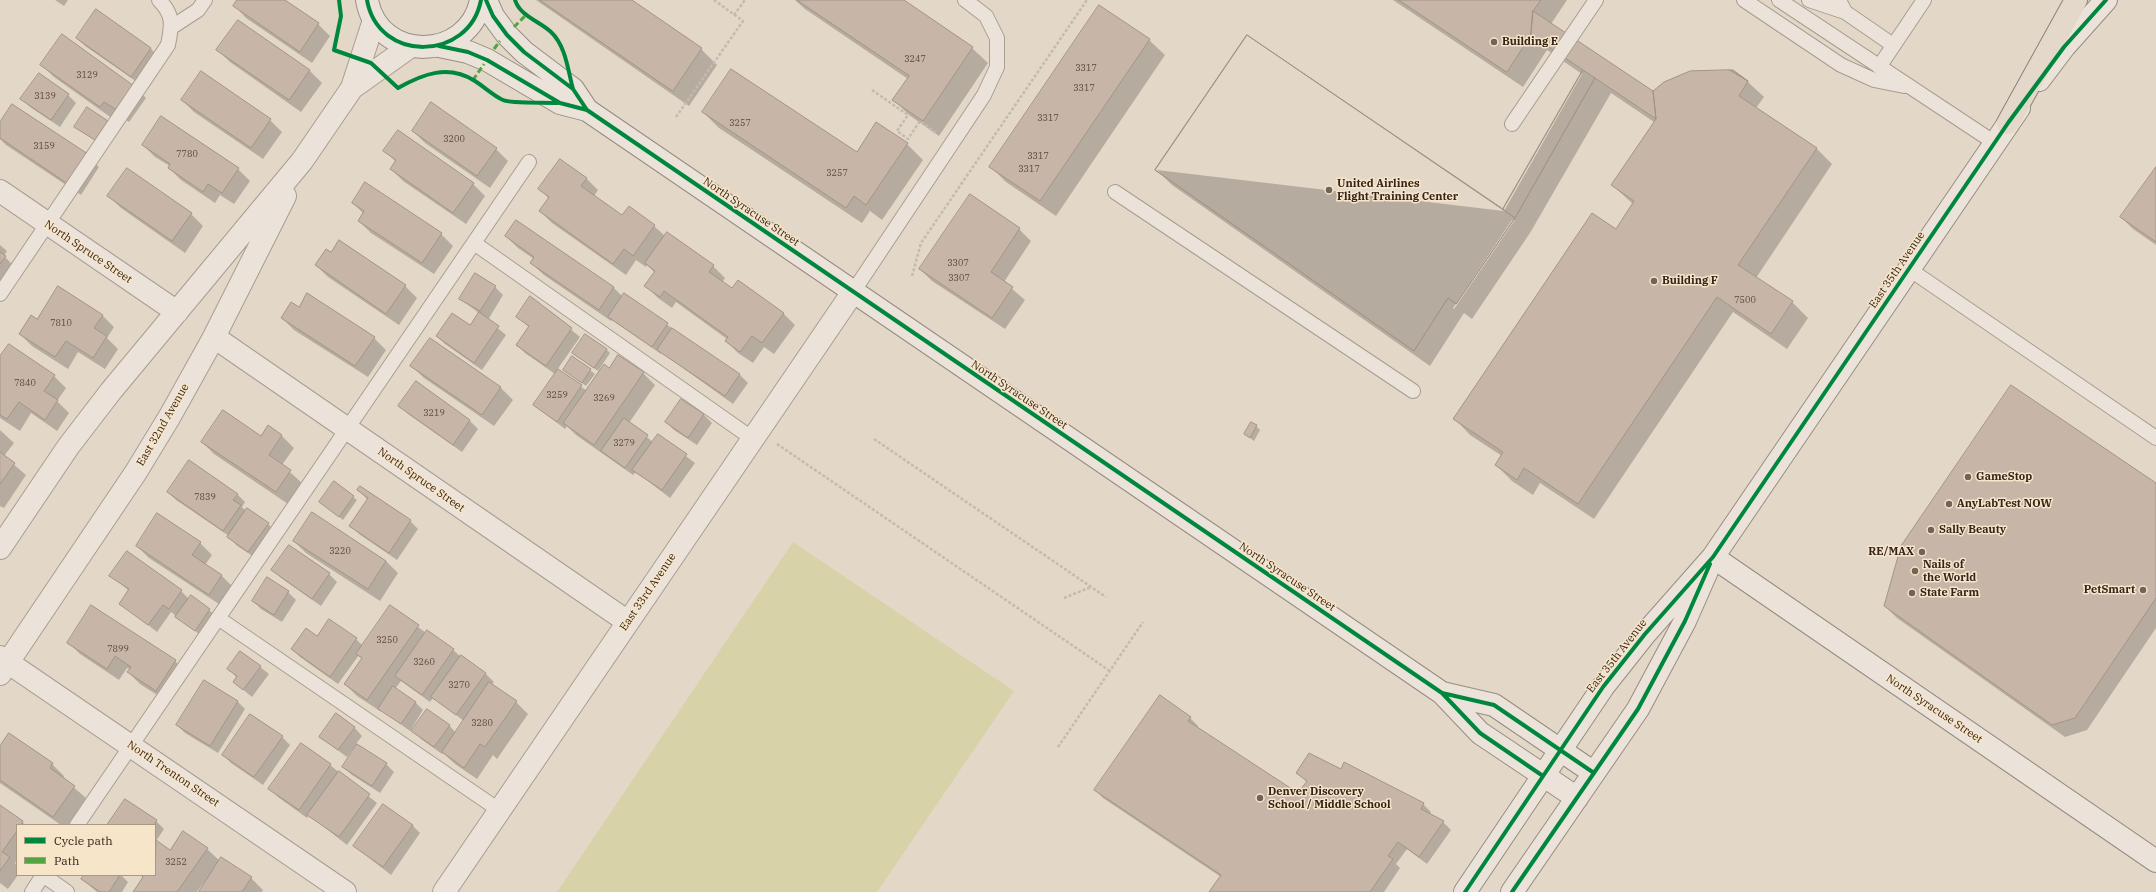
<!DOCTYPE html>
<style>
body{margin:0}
#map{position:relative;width:2156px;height:892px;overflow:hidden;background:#e3d8c7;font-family:"IBM Plex Serif",serif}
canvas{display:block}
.legend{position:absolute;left:16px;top:824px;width:140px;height:52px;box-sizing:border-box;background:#f7e5ca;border:1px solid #a99884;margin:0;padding:5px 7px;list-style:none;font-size:12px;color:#35241a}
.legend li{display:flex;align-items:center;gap:8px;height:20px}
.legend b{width:20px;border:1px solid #a99884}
</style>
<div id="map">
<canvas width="2156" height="892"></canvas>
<ul class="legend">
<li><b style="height:5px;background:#00873e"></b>Cycle path</li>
<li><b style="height:5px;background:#53a340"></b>Path</li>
</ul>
</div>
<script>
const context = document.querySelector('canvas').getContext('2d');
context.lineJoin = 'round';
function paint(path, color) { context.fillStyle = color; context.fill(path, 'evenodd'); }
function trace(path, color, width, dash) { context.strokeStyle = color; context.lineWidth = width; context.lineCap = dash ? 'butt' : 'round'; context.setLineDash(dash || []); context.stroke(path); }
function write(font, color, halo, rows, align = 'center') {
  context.font = font + ' "IBM Plex Serif",serif'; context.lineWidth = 3; context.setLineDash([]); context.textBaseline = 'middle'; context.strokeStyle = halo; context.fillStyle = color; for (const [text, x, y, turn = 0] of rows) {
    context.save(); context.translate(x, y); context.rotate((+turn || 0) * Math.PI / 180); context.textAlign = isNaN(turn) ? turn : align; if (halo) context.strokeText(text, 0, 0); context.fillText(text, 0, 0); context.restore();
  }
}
const green = new Path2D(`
 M793 542 1014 691 877 892H557Z`);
const shadow = new Path2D(`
 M55 0H68L64 6Z
 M238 0H283L318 24 330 36 312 63 246 18 234 5Z
 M536 0H630L701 49 717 65 689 106Z
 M795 0H902L972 48 988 63 939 136 909 115 894 100 908 79 805 9Z
 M1393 0H1567L1551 24 1653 93 1732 71 1748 82 1764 97 1756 108 1816 148 1832 164 1756 278 1792 302 1808 318 1787 349 1733 312 1594 519 1540 483 1533 495 1512 481 1496 465 1502 456 1470 435 1455 419 1616 230 1633 204 1612 185 1654 122 1611 93 1530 233 1472 319 1464 313 1430 366 1172 185 1157 170 1504 211 1582 74 1547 50 1523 87ZM1512 220H1515L1454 309 1453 308Z
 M96 11 151 49 159 57 140 84 85 46 77 38Z
 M238 21 310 71 322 83 301 112 230 62 218 50Z
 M1149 40 1165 55 1056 216 1006 182 991 167Z
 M42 65 134 86 146 98 129 122 116 113 113 119 54 77Z
 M68 95 76 103 60 127 30 107 22 99Z
 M182 100 270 120 282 132 263 159 194 112Z
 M703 112 857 154 907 144 923 160 882 220 870 211 862 223 719 128Z
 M107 121 111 125 99 143 75 127Z
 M0 124 87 155 99 167 81 195 6 145 0 139Z
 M413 131 496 149 508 161 490 188 425 143Z
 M143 145 238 169 250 181 234 204 220 195 215 203 181 180 169 168 170 166 155 157Z
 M384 150 473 184 485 196 466 224 403 181 391 169 396 162Z
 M2156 169V245L2133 229 2121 217Z
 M586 178 598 190 594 196 622 216 654 226 665 236 713 266 725 278 722 283 732 290 783 313 795 325 774 354 764 347 753 363 738 353 726 341 727 339 676 302 672 308 658 298 646 286 655 273 647 265 646 267 636 260 626 275 552 223 540 211 549 199 540 189Z
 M109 196 191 214 203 226 185 253 121 208Z
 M353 203 441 234 453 246 434 274 371 233 359 221 364 214Z
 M516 221 614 288 623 297 624 295 740 375 748 383 733 404 662 353 661 354 612 320 611 321 544 275 531 263 534 259 518 248 506 236Z
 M1019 229 1031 241 1004 282 1025 300 1005 329 932 281 920 269Z
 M0 245 7 251 4 256 17 269 0 289Z
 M316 265 405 286 417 298 399 325 328 277Z
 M495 287 503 295 488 320 506 335 482 370 445 344 437 336 470 326 479 313 460 299Z
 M531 297 580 337 557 370 587 391 609 369 643 373 655 385 629 423 653 442 658 435 695 463 670 498 636 472 633 475 576 435 567 426 565 429 534 405 555 374 525 353 517 345 529 327 517 317Z
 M299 308 374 338 386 350 368 377 294 330 282 318Z
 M102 315 114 327 107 338 118 349 105 369 78 352 68 369 32 346 20 334 37 320Z
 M430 339 501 388 513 400 494 426 424 378 412 366Z
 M606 349 610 353 598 371 573 353Z
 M0 357 54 376 66 388 57 401 69 413 57 431 31 413 20 431 0 418Z
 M572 357 595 374 586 386 564 370Z
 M416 383 470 421 478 429 462 452 408 414 400 406Z
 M681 400 704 415 712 423 697 445 674 430 666 422Z
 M1256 426 1260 430 1254 441 1245 434Z
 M268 427 282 436 294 448 282 465 302 483 288 504 214 454 202 442 261 437Z
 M0 430 14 443 4 456 26 475 4 508 0 506Z
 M2156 485V628L2087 730 2065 737 1897 618 1885 606Z
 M360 487 410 521 418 529 397 560 359 534 351 526 368 500 358 490Z
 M168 492 237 494 245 502 242 507 246 511 268 524 276 532 257 559 236 545 229 536 176 500Z
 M353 497 357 500 343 520 320 502Z
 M294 541 386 561 398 573 380 601 306 553Z
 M200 543 212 555 205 565 222 576 234 588 222 606 149 558 137 546Z
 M289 546 329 574 337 582 321 606 281 578 273 570Z
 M127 553 181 591 189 599 213 613 199 634 171 612 157 632 120 603 129 591 111 575Z
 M267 578 288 592 296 600 282 622 261 609 253 601Z
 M390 606 426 633 453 650 461 657 486 674 494 682 491 685 516 702 528 714 497 759 493 755 477 779 455 764 443 753 442 754 421 739 413 731 449 725 456 733 464 721 433 698 430 702 401 681 395 689 415 702 423 710 410 731 381 710 380 711 357 696 345 684 362 659 359 655 338 684 300 657 292 649 317 638 356 639 363 646Z
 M68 642 175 661 187 673 168 702 140 684 128 672 130 669 127 668 119 680 80 654Z
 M241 652 269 674 252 697 234 682 237 678 229 669Z
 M237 701 245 709 218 753 185 733 177 725Z
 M1190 718 1198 726 1197 728 1298 795 1307 782 1297 773 1341 770 1423 804 1431 812 1430 815 1443 822 1451 830 1427 864 1407 849 1396 864 1400 868 1384 892H1210L1221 877 1103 798 1095 790Z
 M354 727 362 736 356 744 386 764 394 772 380 793 352 775 343 767 357 747 355 746 347 757 320 737Z
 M282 737 290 745 263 785 231 763 223 755Z
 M0 747 52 764 64 776 63 778 86 798 68 825H61L0 783Z
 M330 765 377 803 347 845 309 815 307 818 278 797 270 789Z
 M0 806 26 825H17V860L15 863 17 866 18 875 8 889 0 883Z
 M156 821 164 829 156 841 170 851 207 849 220 861 251 878 263 890 262 892H200L207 881 206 880 197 892H134L144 878 140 875H155V825H109Z
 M412 825 420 833 391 875 354 846Z
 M85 875H121L128 882 122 892H97L82 879Z`);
const building = new Path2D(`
 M237 0H285L319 23 300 52 233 6Z
 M540 0H632L702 48 673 91Z
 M797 0H904L973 47 923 121 892 100 909 76Z
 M1399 0H1541L1533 11 1531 35 1507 72Z
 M1099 5 1150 39 1040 201 989 167Z
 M96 9 151 48 131 77 76 38Z
 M1533 11 1653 91 1656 119 1595 78 1515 218 1456 304 1448 298 1414 351 1155 170 1247 35 1503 209 1583 70 1531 35Z
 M238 20 310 70 289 100 216 50Z
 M62 34 134 86 117 110 104 102 100 107 40 65Z
 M1247 35 1515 218 1456 304 1448 298 1414 351 1155 170Z
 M731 69 857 152 876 122 908 143 866 205 854 196 846 208 702 112Z
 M1583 70 1595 78 1515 218 1503 209Z
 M1730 70H1733L1748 81Z
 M1730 70 1748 81 1739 96 1817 148 1738 265 1793 301 1771 334 1717 297 1578 504 1524 468 1517 480 1495 465 1503 452 1453 419 1592 213 1616 229 1634 201 1611 185 1656 119 1653 91 1664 82 1690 71Z
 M201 71 271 119 251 148 181 100Z
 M39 73 69 94 51 120 20 99Z
 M431 102 497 148 477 176 412 131Z
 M12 104 88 154 68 184 0 138V122Z
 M87 107 108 121 95 140 74 127Z
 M161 116 239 168 222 193 208 184 203 192 168 168 170 164 142 145Z
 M398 130 474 183 453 213 390 169 396 160 383 151Z
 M560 159 587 178 581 186 622 215 629 206 655 225 633 256 624 249 613 264 539 211 549 197 538 189Z
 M2156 167V242L2120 217Z
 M127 168 192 213 172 241 107 196Z
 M365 182 442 233 422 263 358 221 364 211 352 203Z
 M970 194 1020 228 991 272 1013 287 992 318 919 269Z
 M516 220 614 287 599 310 530 263 534 257 505 236Z
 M667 232 714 265 709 272 732 288 738 280 784 313 762 343 752 336 740 352 725 341 728 337 664 291 660 297 644 286 655 271 645 263Z
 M339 240 406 285 386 314 315 265 326 249 331 252Z
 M0 252 6 256 0 264Z
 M475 273 496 286 480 311 459 299Z
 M58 286 103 315 94 328 107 336 93 358 66 341 55 357 19 334 31 315 37 319Z
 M307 293 375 337 355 366 281 318 291 302 299 307Z
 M624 293 668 323 652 347 608 317Z
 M530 296 572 328 546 366 516 345 529 326 516 317Z
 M479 312 499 326 474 363 436 336 452 313 470 325Z
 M672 328 740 374 725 396 657 350Z
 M585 334 607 349 594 368 572 353Z
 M430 338 501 387 482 415 410 366Z
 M9 344 55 375 44 391 58 400 45 420 19 402 7 419 0 415V356Z
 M618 355 644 372 594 445 563 423 604 364 609 368Z
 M572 356 591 369 582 383 563 370Z
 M558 369 582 385 557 422 533 405Z
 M416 381 470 420 453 445 398 406Z
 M2011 385 2156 483V598L2075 718 2052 725 1884 606 1901 546Z
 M681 399 704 414 688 438 665 422Z
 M223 410 261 436 268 425 282 435 269 455 291 470 276 492 201 442Z
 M624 418 648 435 625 468 601 451Z
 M1251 422 1257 425 1250 438 1244 434Z
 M658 434 687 454 662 490 632 470Z
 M0 452 15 463 0 484Z
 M189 460 238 494 233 500 241 505 223 531 167 492Z
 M334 481 354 496 339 517 319 502Z
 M360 486 411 520 389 553 349 526 368 498 357 490Z
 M247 508 269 523 248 552 227 537Z
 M312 512 386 561 368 589 293 541Z
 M157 513 201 542 192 555 222 575 209 595 136 546Z
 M289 545 330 573 312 599 271 570Z
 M127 551 182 590 169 609 163 605 148 625 119 604 129 589 109 576Z
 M267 577 289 591 274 615 252 601Z
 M191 595 210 609 195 631 175 617Z
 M91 605 176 660 156 691 127 672 131 667 115 656 107 669 67 643Z
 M390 605 419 625 367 700 344 684 362 658 356 654Z
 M329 619 357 638 330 677 291 649 306 628 317 636Z
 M427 630 454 649 422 695 395 676Z
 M240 651 261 666 243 690 233 682 237 676 227 669Z
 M461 655 486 673 456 715 431 697Z
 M204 680 238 701 210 746 176 725Z
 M489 682 517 701 485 747 480 744 464 768 442 752Z
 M393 686 416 702 401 724 378 709Z
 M1160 695 1191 717 1188 721 1298 793 1307 781 1296 773 1309 753 1341 769 1344 762 1424 803 1421 809 1444 821 1419 857 1398 842 1388 856 1393 859 1370 892H1209L1221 875 1094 790Z
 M427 709 450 725 434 747 411 731Z
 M336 713 355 727 338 750 319 737Z
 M250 714 283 736 254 777 222 755Z
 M9 733 53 763 50 768 75 786 53 817 0 780V746Z
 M301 743 331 764 299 810 268 789Z
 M357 744 387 763 372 786 342 767Z
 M339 771 370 794 339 837 307 815Z
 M125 799 157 820 154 825H107Z
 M383 804 413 825 383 867 353 846Z
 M0 805 23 821 21 825H17V831L2 852 10 857 0 871Z
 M183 831 208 848 177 892H133L143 877 141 875H155L156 840 170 850Z
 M221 857 252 877 242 892H199Z
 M84 875H120L109 892H100L81 879Z`);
const path = new Path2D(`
 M734 15 745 0
 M872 90 908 115 897 131 908 139 920 121 936 133
 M676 117 743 21 714 0
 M912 276 921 243 1087 0
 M874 439 1106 597
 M777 444 1110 671
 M1064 598 1091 587
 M1058 747 1143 622`);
const lane = new Path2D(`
 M1744 0 1841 65 1874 80 1904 86
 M1779 0 1995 143
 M1809 0 1845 12
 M1839 0 1845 12 1893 45
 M172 27 198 10 205 0
 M1879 67 1924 0
 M1512 124 1596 0
 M1115 192 1413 391
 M474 243 753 439
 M1909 269 2156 438
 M853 292 984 95 997 67V38L986 16 965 0
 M0 294 168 45C172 25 174 15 159 0
 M218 618 499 810
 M77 825 529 162
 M43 875 67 892
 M32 892 43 875`);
const street = new Path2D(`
 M352 88 411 46
 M0 191 177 312
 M214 337 628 622
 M0 548 68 447 111 391 302 161 352 88 374 20
 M0 657 345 892
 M0 674 136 472 170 416 214 337 285 196
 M444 892 853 292`);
const secondary = new Path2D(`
 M367 0C378 63 469 62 481 0
 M486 0 493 16 507 35 524 52 573 89 587 110
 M439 46 468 52 487 60 560 103 587 110 1442 693 1480 733 1577 798
 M2039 80 2064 47 2106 0
 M1713 557 2156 861
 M1442 693 1494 705 1594 773
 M1465 892 1603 687 1645 634 1713 557 2019 108
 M1512 892 1638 709 1685 621 1707 571`);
const primary = new Path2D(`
 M2008 123 2076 0`);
const quiet = new Path2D(`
 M514 27 526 15
 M494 49 500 41
 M473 80 484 64`);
const cycleway = new Path2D(`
 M339 0 341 16 334 50 371 63 398 88C423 74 448 64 475 81 483 86 495 97 503 100 511 104 547 102 558 103
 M367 0C378 63 469 62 481 0
 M486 0 493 16 507 35 524 52 573 89 587 110
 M515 0C520 16 539 21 551 32 566 46 568 71 573 89
 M439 46 468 52 487 60 560 103 587 110 1442 693 1480 733 1543 776
 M1442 693 1494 705 1594 773
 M1465 892 1603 687 1645 634 1713 557 2008 123 2064 47 2106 0
 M1512 892 1638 709 1685 621 1710 564`);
const markers = [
 [1494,42,4,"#726357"],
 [1329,190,4,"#726357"],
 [1654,281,4,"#726357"],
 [1968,477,4,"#726357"],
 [1949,504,4,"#726357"],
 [1931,530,4,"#726357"],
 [1922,552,4,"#726357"],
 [1915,571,4,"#726357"],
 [2143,590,4,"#726357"],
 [1912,593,4,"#726357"],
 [1260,798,4,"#726357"]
];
const numberNames = [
 ["3247",915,59],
 ["3317",1086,68],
 ["3129",87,75],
 ["3317",1084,88],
 ["3139",45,96],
 ["3317",1048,118],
 ["3257",740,123],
 ["3200",454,139],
 ["3159",44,146],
 ["7780",187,154],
 ["3317",1038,156],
 ["3317",1029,169],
 ["3257",837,173],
 ["3307",958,263],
 ["3307",959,278],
 ["7500",1745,300],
 ["7810",61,323],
 ["7840",25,383],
 ["3259",557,395],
 ["3269",604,398],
 ["3219",434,413],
 ["3279",624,443],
 ["7839",205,497],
 ["3220",340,551],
 ["3250",387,640],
 ["7899",118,649],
 ["3260",424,662],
 ["3270",459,685],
 ["3280",482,723],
 ["3252",176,862]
];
const poiNames = [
 ["Building E",1502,42],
 ["United Airlines",1337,184],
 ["Flight Training Center",1337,197],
 ["Building F",1662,281],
 ["GameStop",1976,477],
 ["AnyLabTest NOW",1957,504],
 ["Sally Beauty",1939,530],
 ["RE/MAX",1914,552,"right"],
 ["Nails of",1923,565],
 ["the World",1923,578],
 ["PetSmart",2135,590,"right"],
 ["State Farm",1920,593],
 ["Denver Discovery",1268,792],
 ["School / Middle School",1268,805]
];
const streetNames = [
 ["North Syracuse Street",751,212,34],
 ["North Spruce Street",88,252,34],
 ["East 35th Avenue",1897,270,-56],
 ["North Syracuse Street",1019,395,34],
 ["East 32nd Avenue",163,425,-60],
 ["North Spruce Street",421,480,35],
 ["North Syracuse Street",1287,577,34],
 ["East 33rd Avenue",648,592,-56],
 ["East 35th Avenue",1617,656,-52],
 ["North Syracuse Street",1934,709,34],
 ["North Trenton Street",173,774,34]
];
paint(green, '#d7d2a8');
paint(shadow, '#0003');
paint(building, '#c7b5a8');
trace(building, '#a39387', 1);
trace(lane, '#a89d91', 16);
trace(street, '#a89d91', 24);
trace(secondary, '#978c81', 24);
trace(primary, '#8d8278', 24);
trace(path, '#c3bab0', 2.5, [3, 2]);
trace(lane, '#ebe3d9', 14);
trace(street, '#ebe3d9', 22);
trace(secondary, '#ebe3d9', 22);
trace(primary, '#e3d8ca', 22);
trace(quiet, '#53a340', 3, [6, 3]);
trace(cycleway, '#00873e', 4);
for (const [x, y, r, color] of markers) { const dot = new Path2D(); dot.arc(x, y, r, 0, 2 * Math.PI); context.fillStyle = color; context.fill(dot); trace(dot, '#f7e5ca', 1.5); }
write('9px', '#5a483e', null, numberNames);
write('bold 11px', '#35241a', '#f7e5ca', poiNames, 'left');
write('11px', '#35241a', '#f7e5ca', streetNames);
</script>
